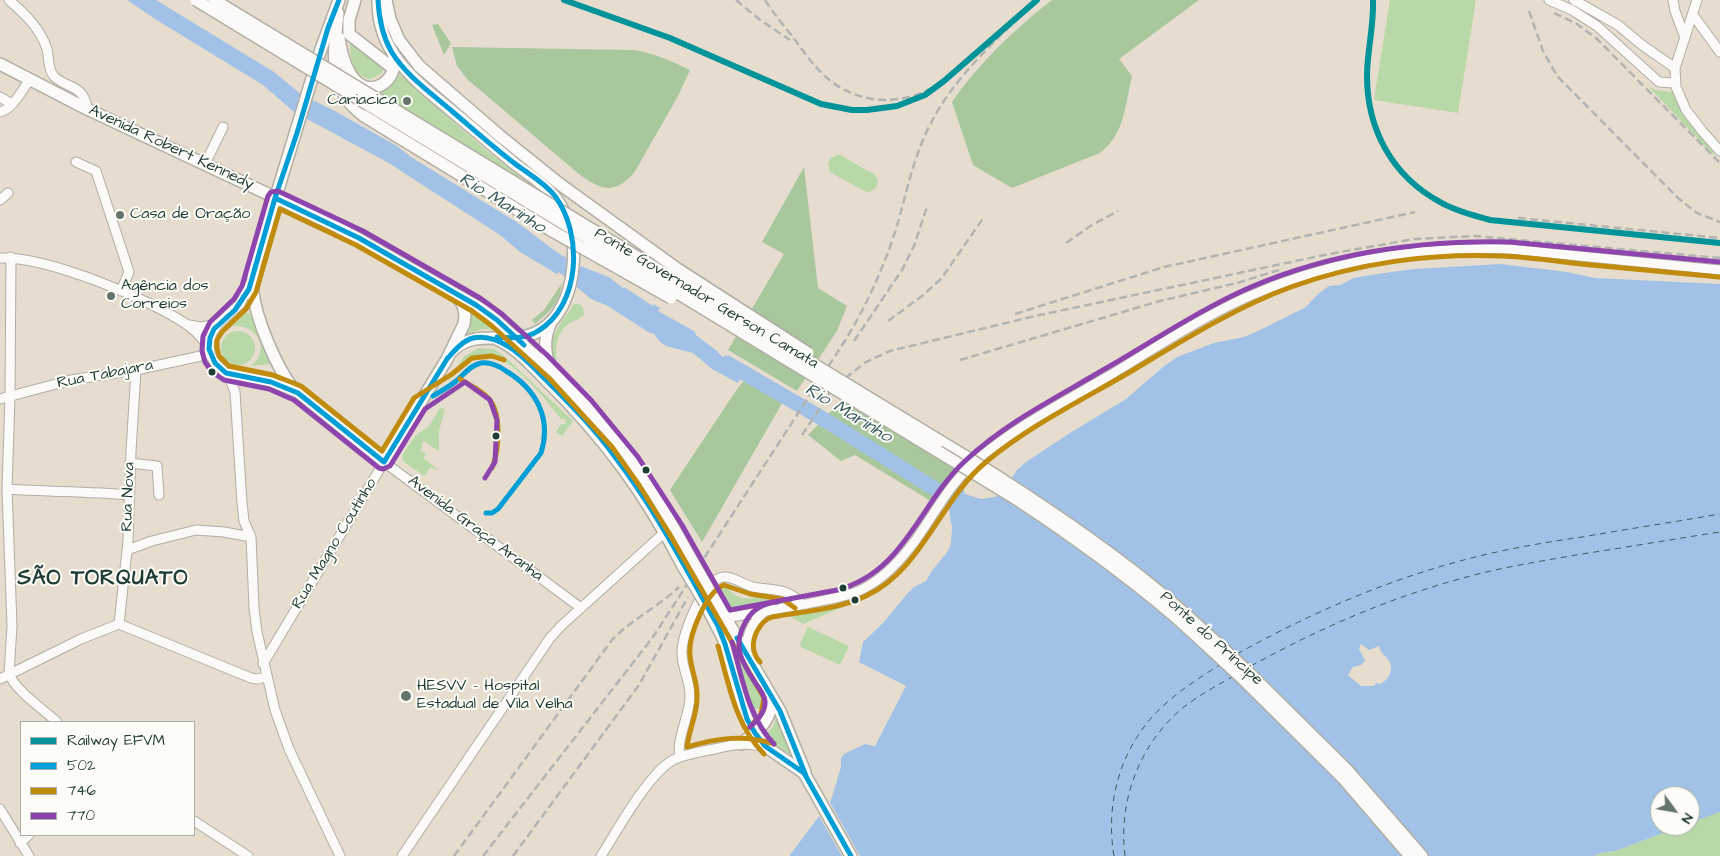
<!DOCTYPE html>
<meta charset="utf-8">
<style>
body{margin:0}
#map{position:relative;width:1720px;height:856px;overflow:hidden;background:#e6ddce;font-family:"Architects Daughter",sans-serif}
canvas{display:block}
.legend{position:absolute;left:20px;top:721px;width:175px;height:115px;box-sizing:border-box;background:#fdfcf7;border:1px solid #a4b0a9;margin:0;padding:6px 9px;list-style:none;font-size:15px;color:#1f3d34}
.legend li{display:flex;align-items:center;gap:10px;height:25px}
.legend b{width:25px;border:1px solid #a4b0a9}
.north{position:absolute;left:1650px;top:786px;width:50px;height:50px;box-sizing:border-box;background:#fdfcf7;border:1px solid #a4b0a9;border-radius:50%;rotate:122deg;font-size:14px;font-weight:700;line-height:20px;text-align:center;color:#1f3d34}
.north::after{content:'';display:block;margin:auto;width:18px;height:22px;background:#65756a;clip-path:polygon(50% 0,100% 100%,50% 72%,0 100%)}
</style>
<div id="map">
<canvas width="1720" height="856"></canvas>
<ul class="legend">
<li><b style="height:6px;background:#00939a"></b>Railway EFVM</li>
<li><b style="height:6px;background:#009ed6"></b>502</li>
<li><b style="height:6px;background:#c18c0d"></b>746</li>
<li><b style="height:6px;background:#8e44ad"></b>770</li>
</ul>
<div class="north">N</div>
</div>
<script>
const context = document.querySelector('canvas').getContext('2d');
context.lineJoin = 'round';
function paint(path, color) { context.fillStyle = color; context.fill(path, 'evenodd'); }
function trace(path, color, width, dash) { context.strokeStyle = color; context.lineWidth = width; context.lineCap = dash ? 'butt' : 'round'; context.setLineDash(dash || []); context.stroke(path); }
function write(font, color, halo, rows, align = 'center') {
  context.font = font + ' "Architects Daughter",sans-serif'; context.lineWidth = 4; context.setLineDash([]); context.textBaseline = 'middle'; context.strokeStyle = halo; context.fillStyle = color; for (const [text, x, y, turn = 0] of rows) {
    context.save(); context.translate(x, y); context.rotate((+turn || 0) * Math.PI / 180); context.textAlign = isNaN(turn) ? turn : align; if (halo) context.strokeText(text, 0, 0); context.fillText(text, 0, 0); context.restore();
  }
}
const green = new Path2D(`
 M1390 0H1476L1458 113 1374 100Z
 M350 43 385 67 381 74 371 79C353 77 350 57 350 43Z
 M399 74 481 146 543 195 374 93 389 86Z
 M1649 87 1656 90 1672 92 1683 112 1714 153 1713 155Z
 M837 155H840L875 175 878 181 876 188 869 192H866L830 172 828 163 831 158Z
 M574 304H579L583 307 584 315C580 319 575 320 570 323 557 331 555 346 557 360L555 361C545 337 562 323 574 304Z
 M470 306 501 330 483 329 462 335 471 318Z
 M245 313H249L251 315 270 364 251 366C271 350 258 324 233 326Z
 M221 348a17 17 0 1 1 34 0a17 17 0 1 1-34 0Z
 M478 348 494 349 503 355 573 421 562 436 556 432 561 424H566L565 419H561C546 400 506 347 478 356 468 360 459 371 452 378L447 380 465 356Z
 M440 408 445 409 439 431V449L438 451 424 441 421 444 423 446 420 450 426 454 423 458 437 469 436 470 431 467 424 476 403 461 402 456 415 436 429 426Z
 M715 585C731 585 729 595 742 598 754 600 766 594 778 595L786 602 731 611Z
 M859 596 866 597 803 624 783 612 832 605Z
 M709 599 763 696 764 702 760 709H755L750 703 731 650Z
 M808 627 849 646 840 665 799 646Z
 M777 713 795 758 776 745 766 735 774 725Z
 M1720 812V856H1595L1600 853 1615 851 1682 826H1690V823Z`);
const forest = new Path2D(`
 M1052 0H1199L1119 59 1132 76C1125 105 1125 134 1100 153L1012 188 973 165 952 102C978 64 1016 28 1052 0Z
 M438 24 451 43 444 55 432 25Z
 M452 47 633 50C654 53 671 61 690 70L678 96 634 173C614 195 601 190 580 175L467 79 457 66Z
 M804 167 818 288 847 306 837 331 797 391 728 350 784 254 762 242Z
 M562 283C559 304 551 310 535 324L532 320 544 310Z
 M746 378 784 400 702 542 670 490 735 392Z
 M841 401 954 468 934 503 855 455 841 461 808 435Z`);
const water = new Path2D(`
 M127 0H156L274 72 302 95 333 110 397 146 411 157 518 223 558 253 580 266 609 277 623 288 624 287 653 306 654 304 660 308 658 311 694 331 696 335 717 351 725 360 745 371 738 383 712 369 693 353 666 346 660 342 654 334 648 332 608 306 591 299 559 272 557 274 520 252 500 235 387 162 294 112 263 85 155 19Z
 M1500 264 1567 272 1595 278 1720 284V812L1690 823V796H1660V826H1682L1615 851 1601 853 1594 856H789L831 800 841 767V758L844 754 865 744 875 746 906 686 859 662 863 642 883 623 907 594 914 587 926 581 931 572 948 551 951 543 952 527 950 517 949 506 946 500 956 485 963 487 965 494 981 499 995 497 1001 494 1017 470 1026 462 1070 433 1126 399 1163 367 1177 357 1214 343 1244 337 1258 331 1306 307 1318 294 1329 286 1341 285 1353 278 1391 272 1414 269ZM1361 644 1369 650 1379 646C1381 656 1387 655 1390 663 1394 671 1387 681 1380 684L1376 683 1374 686H1361L1348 675 1353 667 1361 665 1365 661 1359 649Z`);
const pier = new Path2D(`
 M828 799 860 856H842L819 816 789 856H786Z`);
const river = new Path2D(`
 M727 363 825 420 948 497`);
const ferry = new Path2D(`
 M1237 654C1307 615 1382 582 1460 561 1500 550 1541 543 1582 537 1628 529 1674 522 1720 514
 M1251 666C1318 629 1389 598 1463 578 1502 567 1542 561 1582 554 1628 547 1674 539 1720 532
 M1114 856C1104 797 1124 737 1171 699 1186 686 1204 675 1221 664
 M1125 856C1118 802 1139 746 1180 710 1196 697 1214 687 1232 677`);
const minor = new Path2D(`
 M9 0C25 14 40 28 47 49 49 57 48 69 53 75 62 88 85 83 87 109
 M1549 0 1572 10 1597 26 1659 82 1675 83
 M1574 0 1618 25 1642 45 1675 68
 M1673 0 1675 11 1685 38
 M1697 0 1675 68 1676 87 1686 110 1703 132 1720 151
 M1693 15 1720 52
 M0 97 12 104
 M0 112C13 109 22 90 30 79
 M76 162 96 171 129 272 121 291
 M205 164 223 127
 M0 200 8 193
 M11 257 10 396 7 489 12 626 9 674C15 690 44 710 57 722
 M0 258C46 256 151 299 189 326 197 332 204 340 209 349
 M252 281 240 304 218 324 212 333 209 343 210 354 215 363 226 373 271 382 296 392
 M189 325 201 327 218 324
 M222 370 229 377 235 392 242 503 244 521 251 537 254 608 257 632 275 710 289 749 340 856
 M0 399 71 380 136 370 210 354
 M130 463 157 466 159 495
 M7 489C48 492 88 491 129 495
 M127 550 152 541 196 530 224 532 251 537
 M726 618C752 613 779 609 806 604 828 599 851 597 870 585 888 574 903 557 915 541 935 513 951 481 978 459 1017 426 1064 402 1107 377 1152 350 1197 320 1245 298 1328 261 1418 246 1509 249L1720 270
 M119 624 128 541 131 451 136 370
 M119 624 251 678 257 679 266 677
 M747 655C745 637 751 623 765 611
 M263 664 384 462 581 608
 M0 679 81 639 119 624
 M680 757C676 740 689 717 690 698 691 682 682 669 682 653 681 635 704 578 724 577 734 576 743 585 753 587 771 591 789 587 801 604
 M0 809 29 856
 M194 821 248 856
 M20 843 29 835
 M402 856 550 638 561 626 665 532
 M601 856C617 831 648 774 673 760 685 754 700 752 714 749 732 745 748 741 767 748`);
const major = new Path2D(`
 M339 0 320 52 255 265C253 274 252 283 253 292 256 319 276 366 292 387L384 462 447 359 464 324 465 315 463 305 455 294
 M355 0 349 20V34L390 66 395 63
 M378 0C377 54 416 81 453 112 474 129 494 147 515 164 536 180 557 191 566 217
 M386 0 390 19 399 40 419 66 500 136 561 185
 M338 13C334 55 326 88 364 116
 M339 38C341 52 345 68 354 79 371 99 398 81 394 57
 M0 64 87 109 336 226 487 312 554 373 585 405 618 442 655 495 690 557
 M496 339C516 347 531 365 546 380 605 438 646 495 684 568
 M452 351C472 331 497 341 521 337 567 330 578 273 572 235
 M550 367C544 352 544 337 551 322
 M940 441 968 458
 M711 593 780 711 805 772
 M705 603 723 638 747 719 755 733 765 746 804 773 851 856
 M1248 672 1348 771 1422 856
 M1242 678 1342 777 1410 856
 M741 744C759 730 773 720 771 696`);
const rail = new Path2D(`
 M736 0 759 19 790 40
 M765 0C774 14 785 27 795 40 805 53 814 67 827 78 862 108 910 106 946 79
 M1529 11 1543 51 1557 76 1678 198 1697 213 1720 222
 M1554 13 1577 24 1597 39 1719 162
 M1518 218 1720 238
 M1066 243 1092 225 1118 211
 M1015 314 1164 267 1415 212
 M888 321 922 296 941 279 984 217
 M854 341 902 270 914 246 927 207
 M960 360 1160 301 1237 283 1279 270
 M802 435 834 387 866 362 890 351 1035 316 1329 254 1414 239 1475 236 1720 258
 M454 856 612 640C632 619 658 607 679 587
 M483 856 653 637 839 350C864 312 883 270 897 226 907 191 914 154 932 121 953 81 985 51 1017 19
 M513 856 639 685 688 597`);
const majorBridge = new Path2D(`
 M196 0 1013 497C1068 533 1122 572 1172 614 1196 635 1219 657 1242 678
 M214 0 940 441
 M364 116 554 232 671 298
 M561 185 676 268 808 353
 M968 458C1032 498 1094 539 1152 586 1186 613 1217 643 1248 672
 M690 557 711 593
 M684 568 705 603`);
const bus1 = new Path2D(`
 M339 0 328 28 297 133 275 198 249 289 235 310 214 329 210 338 209 349 215 363 226 373 271 382 298 393 384 462
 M378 0C379 18 382 35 391 51 406 76 431 93 453 112 473 129 493 147 514 163 527 173 544 182 555 196 583 234 581 305 538 331 526 339 510 338 497 337
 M275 198 359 238 476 305 497 320 524 345
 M433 396C441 391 449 387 456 381 464 375 470 365 481 363 490 362 499 366 506 371 536 389 552 418 541 453L498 509 492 513H486
 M384 462 447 359C454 351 462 341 473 338 502 332 528 362 546 380 571 405 595 429 615 457 655 509 686 569 718 626L725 644 747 719 755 733 765 746 804 773 851 856
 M737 638 780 711 806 776`);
const bus2 = new Path2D(`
 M504 360 492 356 472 358 452 374 414 398 382 451 301 386 273 375 229 366 219 356 217 348V340L222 332 246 309 256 292 280 209 356 245 472 311 492 326 549 378 612 447 639 485 669 533 764 698 761 714 750 727
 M460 379C469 385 482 390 489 399 502 414 499 451 492 468
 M718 646C729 684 735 725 764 754
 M760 662C757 659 755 655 754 651 751 638 760 621 772 617 803 611 837 610 866 596 922 570 940 500 986 462 1029 426 1082 400 1130 372 1182 341 1234 308 1291 287 1357 263 1431 253 1501 256 1528 257 1554 261 1581 264 1627 268 1673 273 1719 277
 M774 744C745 734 717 738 687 747 689 730 697 715 697 698 698 683 691 670 690 655 688 636 706 592 724 585L750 594 782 599 795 608`);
const bus3 = new Path2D(`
 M485 478 495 462 497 420 490 400 465 382 425 409 390 466 383 469 379 468 294 400 269 389 224 380 212 372 205 362 202 351 203 336 210 322 234 299 242 286 268 196 271 192 278 191 363 231 480 298 502 314 547 355 591 400 638 457 682 525 730 610 837 590C905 572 919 504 965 461 1005 423 1056 398 1103 370 1149 344 1192 314 1240 292 1325 253 1418 240 1510 242L1720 262
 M732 642C742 677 748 717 774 744
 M750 727C757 721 766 712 765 701 764 695 760 689 756 684 742 662 731 647 746 621 753 609 763 603 777 602`);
const rail1 = new Path2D(`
 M564 0 670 38 821 104 852 110H867L897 106 925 95 944 81 1037 0
 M1373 0C1374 26 1367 51 1367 76 1367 129 1392 176 1440 202 1455 211 1473 215 1490 220L1720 243`);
const markers = [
 [407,101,5,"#65756a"],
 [120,215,5,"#65756a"],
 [111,296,5,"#65756a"],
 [212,372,4.5,"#1f3d34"],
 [496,436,4.5,"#1f3d34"],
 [646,470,4.5,"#1f3d34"],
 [843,588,4.5,"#1f3d34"],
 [855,600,4.5,"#1f3d34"],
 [406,696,6,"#65756a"]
];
const poiNames = [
 ["Cariacica",397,101,"right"],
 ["Casa de Oração",130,215],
 ["Agência dos",121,287],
 ["Correios",121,305],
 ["HESVV - Hospital",417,687],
 ["Estadual de Vila Velha",417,705]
];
const streetNames = [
 ["Avenida Robert Kennedy",171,148,25],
 ["Ponte Governador Gerson Camata",706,299,31],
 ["Rua Tabajara",105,375,-11],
 ["Rua Nova",129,497,-88],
 ["Avenida Graça Aranha",475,529,37],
 ["Rua Magno Coutinho",335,544,-59],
 ["Ponte do Príncipe",1211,639,42]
];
const waterNames = [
 ["Rio Marinho",502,204,32],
 ["Rio Marinho",848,414,31]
];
const districtNames = [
 ["SÃO TORQUATO",103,580]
];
paint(green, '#b8d8a8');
paint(forest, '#a8c79d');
paint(water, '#a1c2e6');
paint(pier, '#e6ddce');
trace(river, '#a1c2e6', 15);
trace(ferry, '#385c63', 1, [6, 5]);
trace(minor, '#b1aea4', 11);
trace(major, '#b1aea4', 14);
trace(minor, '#fbfaf8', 9);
trace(major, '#fbfaf8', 11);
trace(rail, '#b2b4b1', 2.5, [8, 4]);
trace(majorBridge, '#b1aea4', 14, []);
trace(majorBridge, '#fbfaf8', 11);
trace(bus1, '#009ed6', 5);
trace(bus2, '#c18c0d', 5);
trace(bus3, '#8e44ad', 5);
trace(rail1, '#00939a', 6);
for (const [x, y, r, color] of markers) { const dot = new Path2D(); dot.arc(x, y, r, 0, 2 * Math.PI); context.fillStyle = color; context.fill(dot); trace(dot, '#fdfcf7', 2); }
write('16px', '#1f3d34', '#fdfcf7', poiNames, 'left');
write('16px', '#1f3d34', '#fdfcf7', streetNames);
write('italic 18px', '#385c63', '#fdfcf7', waterNames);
context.letterSpacing = '1px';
write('bold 21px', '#1f3d34', '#fdfcf7', districtNames);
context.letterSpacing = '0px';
</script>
